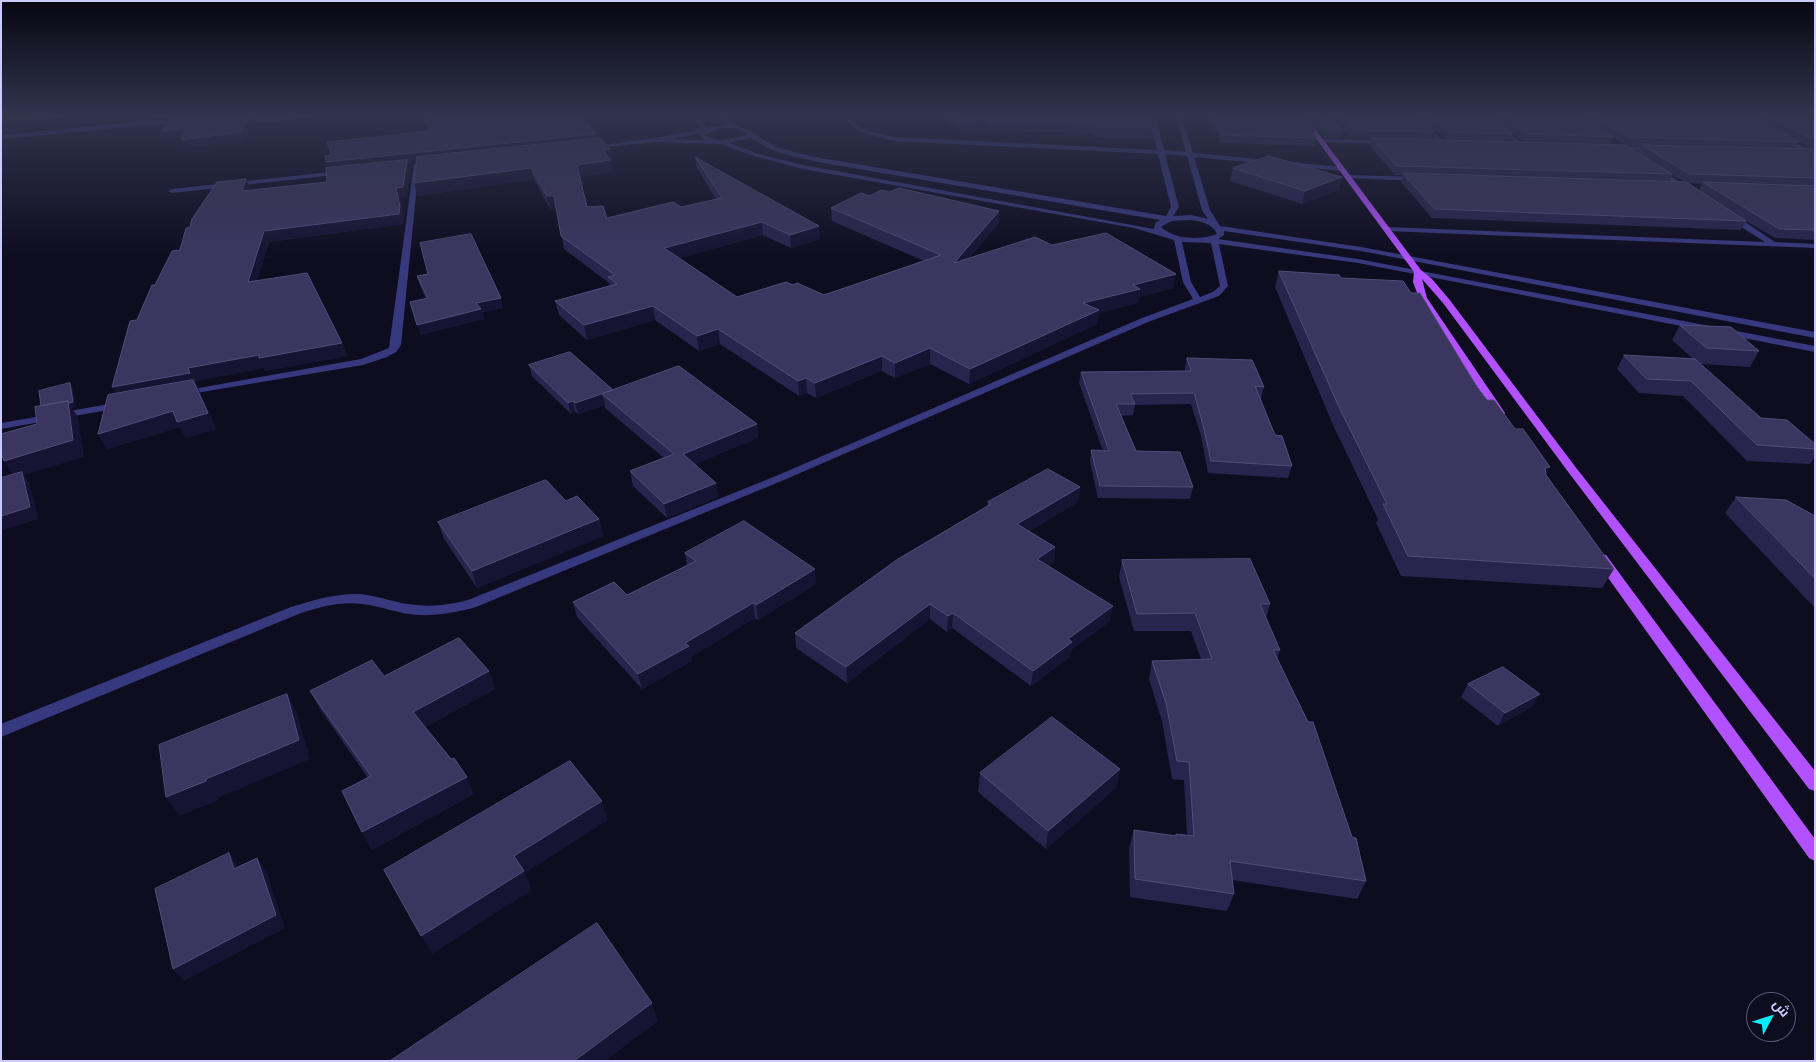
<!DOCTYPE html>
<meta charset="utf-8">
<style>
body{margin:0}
#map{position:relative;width:1816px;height:1062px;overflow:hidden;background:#0e0c1f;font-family:Cabin,Cairo,sans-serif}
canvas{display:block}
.frame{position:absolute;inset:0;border:2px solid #cccaff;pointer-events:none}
.north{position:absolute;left:1746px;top:992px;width:50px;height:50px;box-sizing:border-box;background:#0e0c1f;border:1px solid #5a5879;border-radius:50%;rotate:50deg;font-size:14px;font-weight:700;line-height:20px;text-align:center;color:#cccaff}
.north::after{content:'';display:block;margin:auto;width:18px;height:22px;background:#00eef5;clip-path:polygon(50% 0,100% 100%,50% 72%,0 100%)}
</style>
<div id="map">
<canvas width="1816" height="1062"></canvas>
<div class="frame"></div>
<div class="north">ش</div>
</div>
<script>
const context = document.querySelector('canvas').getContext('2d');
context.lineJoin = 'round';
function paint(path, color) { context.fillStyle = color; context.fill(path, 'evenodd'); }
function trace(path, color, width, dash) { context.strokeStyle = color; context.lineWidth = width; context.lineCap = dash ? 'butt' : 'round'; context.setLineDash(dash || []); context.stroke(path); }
const minor = new Path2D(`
 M316 114H332L280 121 233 122 230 120 233 118 280 117Z
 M691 114H697L706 128 728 125 717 114H723L737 126 752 131 753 133 776 147 809 156 1166 216 1171 207 1158 154 893 141 858 131 839 114H845L862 129 893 137 1157 150 1148 114H1154L1164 150 1186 152 1175 114H1181L1193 153 1343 167 1346 169 1343 171 1194 157 1210 210 1220 226 1361 247 1815 332V338L1361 251 1224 231V235L1218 239 1358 259 1815 346V352L1358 263 1219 244 1228 286 1219 296 1148 322 784 480 476 607C458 612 437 616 418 615 399 614 381 606 362 604 341 601 320 607 301 613L1 737V724L291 607C314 600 336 593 360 594 379 596 398 604 417 605 434 607 452 604 468 600L776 476 1142 318 1193 299 1183 282 1174 240 1134 228 803 169 754 156 720 144 655 142 590 149 587 147 655 138 701 129ZM726 128 738 129 747 133 745 136 721 140 706 137 705 135 715 130ZM699 133 703 140 672 139ZM751 138C770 152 795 157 818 162L1160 220 1155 223 1154 229 803 165 758 154 729 143ZM1165 154 1187 156 1202 210 1208 219 1191 215 1173 216 1179 207ZM1191 220C1201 221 1213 224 1217 234 1200 240 1177 240 1162 228V226L1172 221ZM1182 242 1211 243 1220 286 1213 292 1200 297 1191 282Z
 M1407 114H1413L1445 142V144H1441Z
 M1479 114H1485L1522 144V146H1518Z
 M152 120H183L186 122 1 139V135Z
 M1780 138H1784L1815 153V158L1780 140Z
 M1323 139 1388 140 1391 142 1388 144 1321 142Z
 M1615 146 1655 147 1658 149 1655 151 1613 149V147Z
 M414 164 419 165 401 345 396 352 387 357 363 365 178 396 177 394 178 392 182 391 361 359 389 348Z
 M1656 167 1658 168 1693 191 1687 192 1654 170 1653 169Z
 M341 171 343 172V174L172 193 168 191 172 189Z
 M1349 175 1418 177 1421 179 1418 181 1347 178V176Z
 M1727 214H1733L1775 242 1815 244V248L1386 231 1382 229 1386 227 1765 242 1727 218Z
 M121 402 126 405 125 407 1 429V423Z`);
const major = new Path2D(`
 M1298 114H1304L1421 270 1432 279 1449 299 1577 469 1815 771V791L1809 789 1569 473 1443 303 1422 279 1427 298 1505 413 1504 415H1496L1419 298 1413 282 1414 272Z
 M1601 554 1606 555 1815 839V861L1809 858 1596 561 1595 558Z`);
const wall = new Path2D(`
 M1 114H255V116L152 118 1 131Z
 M935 114H1150L1154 128 1152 139 1098 138 1091 133 986 131 965 133Z
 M1204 114H1303L1315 130 1314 134 1316 138 1314 146 1220 143 1218 133 1211 132Z
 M1306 114H1330L1343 130 1341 138H1324Z
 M1331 114H1815V240L1775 238 1746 221 1741 230 1432 218 1401 182 1403 175H1395L1370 146 1372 139 1352 138ZM1424 121 1447 140H1433L1436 132ZM1510 132 1524 142H1510L1513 134ZM1613 137 1626 145 1641 146 1638 153 1610 144ZM1799 142 1812 149 1795 148ZM1672 175 1684 182H1669ZM1687 183 1702 184 1699 191Z
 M597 139 610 149 612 161H610L612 172 580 177 587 207 607 218 681 207 716 199 697 168 695 157 820 239 791 248 763 235 679 258 737 297 793 285 824 295 924 261 832 221 831 208 870 196 890 192 999 211V223L969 258 1052 245 1174 288 1139 297 1138 303 1099 313 1097 324 969 384 930 364 895 378 882 371 816 398 807 393 799 396 720 344 699 351 655 320 587 340 559 315 555 301 610 285 609 283 564 249 556 208 550 209 534 179 418 196 417 162 408 163 410 170 406 197 400 198 404 217 403 224 269 242 257 280 342 343 347 356 265 371 264 368 195 381 216 429 186 438 180 427 107 449 98 434 116 394 137 320 155 285 180 250 190 227 250 189 249 190 327 182 326 168Z
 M1233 168 1339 190 1302 204 1230 181Z
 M1279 271 1341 278 1411 293 1477 387 1546 475 1614 569 1602 588 1401 576 1376 523 1378 519 1333 425 1275 287Z
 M417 276 503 308 482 312 484 319 420 335 426 299 420 286Z
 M1680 325 1759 351 1750 367 1701 364 1761 418 1815 444V457L1810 464 1747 461 1683 396 1639 393 1617 369 1624 355 1692 358 1672 340Z
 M1187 358 1264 387 1261 398H1259L1275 435 1292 466 1288 478 1208 473 1201 436 1191 404 1135 405 1133 415 1121 416 1136 451 1193 487 1190 499 1098 498 1090 462 1091 450 1103 451 1079 383 1081 372 1185 371V368Z
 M529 365 613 390 757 424 758 438 695 464 716 483 718 497 667 518 633 486 630 471 664 458 605 408V405L578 414 575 412 571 414 532 376Z
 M1080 487 1078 502 1029 531 1055 547 1054 562 1048 565 1110 621 1071 650 1070 657 1031 686 952 628 947 632 930 619 847 683 796 648 795 633 987 506 988 502Z
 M1736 497 1815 516V608L1725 513Z
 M566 501 599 519 603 536 477 588 444 539 438 522Z
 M685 553 816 584 758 620 755 618 691 657 692 661 642 689 577 617 573 602 627 595 687 566Z
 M1122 560 1270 604 1266 618 1280 650 1277 659 1366 881 1357 899 1232 880 1234 894 1227 911 1130 897 1129 848 1134 830 1176 836V834L1187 835 1184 780 1172 779 1162 721 1149 679 1152 661 1201 659 1191 631H1134L1119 577Z
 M489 671 495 689 425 727 474 794 372 850 362 832 368 778 320 709 310 691 384 676Z
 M1468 684 1533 706 1498 726 1461 697Z
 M1120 769 1116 788 1046 849 978 792 980 773Z`);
const shadedWall = new Path2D(`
 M99 114H150L152 118 1 131V121Z
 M248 116 251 124 244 140 185 148 181 140Z
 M986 121V131L965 133V123Z
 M183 129 187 136 165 138 162 131Z
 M596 134 598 142 408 163 410 170 406 197 400 198 404 217 403 224 269 242 253 293 248 282 264 231 399 214 329 171 326 162Z
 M610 149 612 161H610L612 172 579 177 577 165 603 150Z
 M531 168 534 179 418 196 414 183Z
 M1342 177 1339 190 1302 204 1305 191Z
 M246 179 250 189 246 201 242 191Z
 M547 196H554L556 208 550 209Z
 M999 211V223L953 277 954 263Z
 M762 222 763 235 667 262 664 248Z
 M819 226 820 239 791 248 790 235Z
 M1176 274 1174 288 1139 297 1138 303 1099 313 1097 324 969 384 970 369 1083 303 1133 285Z
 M501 298 503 308 482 312 484 319 420 335 417 325 476 303Z
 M653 306 655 320 587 340 584 325Z
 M718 329 720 344 699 351 697 336Z
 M342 343 347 356 265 371 264 368 195 381 216 429 186 438 180 427 107 449 98 434 173 411 208 413 120 400 112 387 188 368 259 355Z
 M930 348V364L895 378V363Z
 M882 356V371L816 398 815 383Z
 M806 378 807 393 799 396 798 381Z
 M70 383 73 388 76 408H72L78 417 84 457 24 475 30 484 38 519 1 531V516L15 478 4 461 68 401Z
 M613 390 602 394 605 405 578 414 575 403Z
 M573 401 575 412 571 414 568 403Z
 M757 424 758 438 685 468 683 454Z
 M1550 467 1541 486 1545 468Z
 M716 483 718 497 667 518 664 504Z
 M1080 487 1078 502 1016 538 1017 524Z
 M599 519 603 536 477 588 472 571Z
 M1055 547 1054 562 1036 574 1037 559Z
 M815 569 816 584 758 620 756 605Z
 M753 603 755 618 691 657 692 661 642 689 638 674 685 643Z
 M930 604V619L847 683 846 667Z
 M1113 606 1110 621 1071 650 1070 657 1031 686 1033 671 1068 639Z
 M953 613 952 628 947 632 948 616Z
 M489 671 495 689 421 730 413 712Z
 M287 694 297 713 310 759 218 798 219 800 180 816 166 797Z
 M1540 694 1533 706 1498 726 1505 713Z
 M1120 769 1116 788 1046 849 1048 831Z
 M467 777 474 794 372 850 362 832Z
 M602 801 608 820 525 873 532 890 432 954 421 936 514 856Z
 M229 853 238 866 243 882 234 869Z
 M257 858 266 870 285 928 184 981 173 969Z
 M652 1003 658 1021 605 1061H574Z`);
const building = new Path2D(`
 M1 114H99L1 121Z
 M425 114H580L596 134 326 162 325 156 331 155 327 142 429 131Z
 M950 114H1150L1154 128 1099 127 1092 123 986 121 965 123Z
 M1209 114H1303L1315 130 1310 129 1316 138 1222 135 1219 125 1213 124Z
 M1314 114H1330L1343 130H1326Z
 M1340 114H1416L1436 132 1354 130Z
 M1427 114H1489L1513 134 1449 132Z
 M1500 114H1577L1613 137 1527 134Z
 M1590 114H1748L1799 142 1629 137Z
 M1763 114H1815V139Z
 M248 116 241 132 181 140 183 129 162 131 170 118Z
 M601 138 610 149 603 150 610 160 577 165 587 207 603 206 607 218 673 202 681 207 722 198 695 157 819 226 790 235 762 222 664 248 737 297 786 282 793 285 797 283 824 295 941 255 831 208 861 193 870 196 881 190 890 192 899 188 999 211 954 263 1035 237 1052 245 1106 233 1176 274 1133 285 1140 289 1083 303 1099 310 970 369 930 348 895 363 882 356 815 383 806 378 798 381 718 329 697 336 653 306 584 325 555 301 617 284 608 277 615 275 561 236 554 196H547L531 168 414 183 417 157Z
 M1372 138 1625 145 1672 174 1397 166Z
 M1642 145 1815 149V178L1690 174Z
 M1269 156 1342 177 1305 191 1233 168Z
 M407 160 403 187 396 188 400 206 399 214 264 231 248 282 307 273 342 343 259 358V355L188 368 190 373 112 387 130 321 137 320 152 285H155L172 251 180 250 186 228 190 227 192 219 217 182 246 179 242 191 327 182 326 168Z
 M1403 173 1686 182 1746 221 1435 209Z
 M1703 182 1815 186V230L1780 229Z
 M471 234 501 298 476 303 481 309 417 325 410 302 428 298 417 276 428 274 420 243Z
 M1279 271 1339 275 1341 278 1403 281 1411 293H1420L1477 387 1487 400H1494L1515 429H1523L1550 467 1545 468 1546 475 1614 569 1408 556 1383 504H1387L1339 407Z
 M1680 325 1731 327 1759 351 1707 348Z
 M570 352 613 390 575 403 573 401 568 403 529 365Z
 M1624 355 1695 359 1761 418 1787 420 1815 444V449L1757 445 1691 381 1647 379Z
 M1187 358 1252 360 1264 387 1255 386 1275 435 1282 436 1292 466 1211 461 1203 425 1194 393 1130 394 1135 404H1116L1136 451 1180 452 1193 487 1100 486 1091 450 1109 451 1081 372 1191 371Z
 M679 366 757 424 683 454 716 483 664 504 630 471 674 454 602 394Z
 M193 380 208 413 177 422 173 411 98 434 108 395Z
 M70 383 73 402 69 403 68 401 41 406 39 391Z
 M68 401 73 440 4 461 1 452V434L37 424 35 407Z
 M1048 469 1080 487 1017 524 1055 547 1037 559 1113 606 1068 639 1072 642 1033 671 953 613 948 616 930 604 846 667 795 633 898 559 991 504 988 502Z
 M22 472 30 507 1 516V478Z
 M546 480 566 501 577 496 599 519 472 571 438 522Z
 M1736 497 1786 500 1815 516V578Z
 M744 521 815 569 756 605 753 603 685 643 689 646 638 674 573 602 614 582 627 595 696 561 685 553Z
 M1250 559 1270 604H1260L1280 650H1273L1308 722H1313L1352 837 1356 838 1366 881 1230 861 1234 894 1135 879 1134 830 1176 836V834L1194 836 1189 762 1177 761 1166 703 1152 661 1212 659 1195 613 1137 614 1122 560Z
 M459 638 489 671 413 712 451 759 454 758 467 777 362 832 342 791 371 776 310 691 372 660 384 676Z
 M1503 667 1540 694 1505 713 1468 684Z
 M287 694 299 740 206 779V781L166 797 159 745Z
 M1052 717 1120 769 1048 831 980 773Z
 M570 761 602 801 514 856 524 871 421 936 384 870Z
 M229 853 234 869 257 858 276 915 173 969 155 889Z
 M597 923 652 1003 574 1061H390Z`);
paint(minor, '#37397e');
paint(major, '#b151ff');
paint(wall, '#29244d');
paint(shadedWall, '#171333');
paint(building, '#3b3660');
trace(building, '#524d79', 1);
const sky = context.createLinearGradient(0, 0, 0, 262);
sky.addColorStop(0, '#080711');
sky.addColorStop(0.44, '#30344d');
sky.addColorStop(1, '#30344d00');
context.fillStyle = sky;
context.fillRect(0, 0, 1816, 262);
</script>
